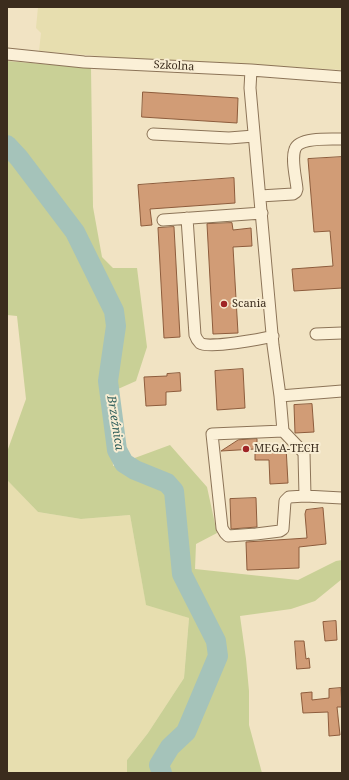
<!DOCTYPE html>
<meta charset="utf-8">
<style>
body{margin:0}
#map{position:relative;width:349px;height:780px;overflow:hidden;background:#f1e3c3;font-family:"Noto Serif",serif}
canvas{display:block}
.frame{position:absolute;inset:0;border:8px solid #3b2c1d;pointer-events:none}
</style>
<div id="map">
<canvas width="349" height="780"></canvas>
<div class="frame"></div>
</div>
<script>
const context = document.querySelector('canvas').getContext('2d');
context.lineJoin = 'round';
function paint(path, color) { context.fillStyle = color; context.fill(path, 'evenodd'); }
function trace(path, color, width, dash) { context.strokeStyle = color; context.lineWidth = width; context.lineCap = dash ? 'butt' : 'round'; context.setLineDash(dash || []); context.stroke(path); }
function write(font, color, halo, rows, align = 'center') {
  context.font = font + ' "Noto Serif",serif'; context.lineWidth = 4; context.setLineDash([]); context.textBaseline = 'middle'; context.strokeStyle = halo; context.fillStyle = color; for (const [text, x, y, turn = 0] of rows) {
    context.save(); context.translate(x, y); context.rotate((+turn || 0) * Math.PI / 180); context.textAlign = isNaN(turn) ? turn : align; if (halo) context.strokeText(text, 0, 0); context.fillText(text, 0, 0); context.restore();
  }
}
const farmland = new Path2D(`
 M38 7H342V70L122 58 39 51 41 33 36 28Z
 M7 480 38 512 81 519 130 515 146 604 189 618 184 678 148 733 127 760V773H7Z`);
const green = new Path2D(`
 M7 61 91 68 93 207 102 257 113 268H137L147 347 136 381 100 397 111 421 113 466 170 445 207 487 217 533 196 544 195 569 298 580 336 561 342 560V579L315 601 291 609 240 616 246 659 249 691V725L262 773H127V760L148 733 184 678 189 618 146 605 130 515 81 519 38 512 7 480V452L26 399 17 316 7 315Z`);
const river = new Path2D(`
 M7 145 19 158 75 232 114 311 116 326 108 381 117 450 124 463 135 470 167 483 174 491 182 574 216 641 218 656 186 732 170 747 159 765 162 773`);
const building = new Path2D(`
 M143 92 238 98 237 123 142 117Z
 M342 157V288L294 291 292 269 333 266 330 231 314 232 308 159Z
 M234 178 235 203 150 209 152 225 141 226 138 185Z
 M232 223 233 230 251 228 252 246 233 247 238 333 213 334 207 224Z
 M174 227 180 337 164 338 158 228Z
 M243 369 245 408 217 410 215 371Z
 M180 373 181 391 166 392V405L146 406 144 377 167 376V374Z
 M312 404 314 432 295 433 294 405Z
 M257 439V444L271 443V448L286 447 288 483 270 484 269 460H255V449L221 451 238 440Z
 M256 498 257 527 231 529 230 499Z
 M323 508 326 544 299 547V568L247 570 246 542 307 538 305 514 306 510Z
 M336 621 337 640 325 641 323 622Z
 M295 641H304L306 659 309 658 310 668 297 669Z
 M341 688 342 707H337L340 735 329 736 328 712 303 713 301 693 312 692V700L329 698V689Z`);
const minor = new Path2D(`
 M7 54 84 62 251 70 342 77
 M251 70 250 88 273 345 280 396
 M153 134 229 138 254 136
 M260 196 293 194 296 192 297 189C296 178 291 159 295 149 299 137 331 139 342 139
 M187 218 195 335C196 338 198 341 200 343 208 349 262 339 273 336
 M163 220 262 213
 M316 334 342 333
 M342 391 280 396 283 431 304 453 305 496 342 498
 M283 431 212 434 222 528 225 533 228 536 256 534 280 531 283 529 285 501 289 497 305 496`);
const markers = [
 [224,304,4,"#9f2426"],
 [246,449,4,"#9f2426"]
];
const streetNames = [
 ["Szkolna",174,66,3]
];
const poiNames = [
 ["Scania",232,304],
 ["MEGA-TECH",254,449]
];
const waterNames = [
 ["Brzeźnica",115,423,81]
];
paint(farmland, '#e7deaf');
paint(green, '#c9d096');
trace(river, '#a5c3ba', 20);
paint(building, '#d19c76');
trace(building, '#8d5c3c', 1);
trace(minor, '#8c7458', 13);
trace(minor, '#fbf0d7', 11);
for (const [x, y, r, color] of markers) { const dot = new Path2D(); dot.arc(x, y, r, 0, 2 * Math.PI); context.fillStyle = color; context.fill(dot); trace(dot, '#f8edd3', 1.5); }
write('11px', '#3b2c1d', '#f8edd3', streetNames);
write('11px', '#3b2c1d', '#f8edd3', poiNames, 'left');
write('italic 12px', '#2c5c59', '#f8edd3', waterNames);
</script>
